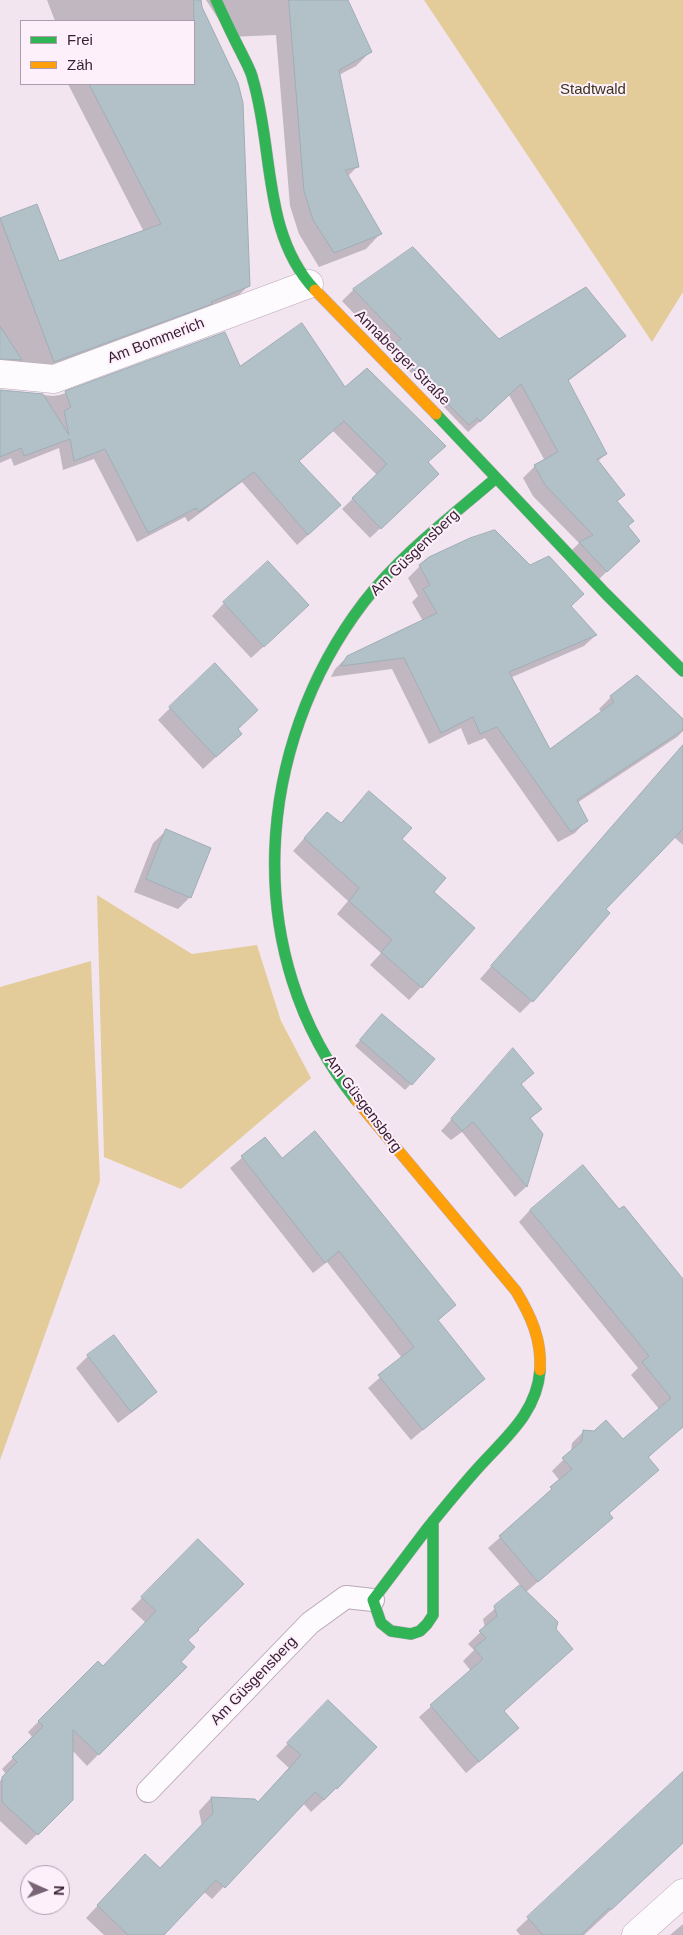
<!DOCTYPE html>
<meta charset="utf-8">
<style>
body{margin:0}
#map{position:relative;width:683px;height:1935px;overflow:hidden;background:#f2e5f0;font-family:Helvetica,sans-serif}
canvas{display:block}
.legend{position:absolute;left:20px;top:20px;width:175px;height:65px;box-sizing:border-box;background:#fdf0fa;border:1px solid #ae9caa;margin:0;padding:6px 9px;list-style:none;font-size:15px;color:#371f33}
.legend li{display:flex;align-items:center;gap:10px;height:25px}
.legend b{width:25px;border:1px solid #ae9caa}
.north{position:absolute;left:20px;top:1865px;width:50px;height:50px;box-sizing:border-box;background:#fdf0fa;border:1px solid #ae9caa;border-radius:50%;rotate:92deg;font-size:14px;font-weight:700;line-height:20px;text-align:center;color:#371f33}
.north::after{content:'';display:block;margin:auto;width:18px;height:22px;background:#786475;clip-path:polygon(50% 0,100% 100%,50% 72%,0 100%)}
</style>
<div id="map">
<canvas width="683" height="1935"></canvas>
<ul class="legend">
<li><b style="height:6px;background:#30b455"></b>Frei</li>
<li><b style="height:6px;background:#ff9f0a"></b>Zäh</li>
</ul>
<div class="north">N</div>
</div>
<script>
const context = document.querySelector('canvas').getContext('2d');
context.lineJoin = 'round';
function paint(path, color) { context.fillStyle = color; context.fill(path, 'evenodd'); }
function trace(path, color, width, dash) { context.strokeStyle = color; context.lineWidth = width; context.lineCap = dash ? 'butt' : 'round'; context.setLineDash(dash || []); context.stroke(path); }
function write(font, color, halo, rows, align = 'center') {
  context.font = font + ' Helvetica,sans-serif'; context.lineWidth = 4; context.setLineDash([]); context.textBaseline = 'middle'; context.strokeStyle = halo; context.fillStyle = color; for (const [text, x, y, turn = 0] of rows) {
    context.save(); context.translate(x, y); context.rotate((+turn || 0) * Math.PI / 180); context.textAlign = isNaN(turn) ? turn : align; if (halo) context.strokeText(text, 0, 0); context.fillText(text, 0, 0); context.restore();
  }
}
const green = new Path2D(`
 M424 0H683V292L652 342Z
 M97 895 192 954 257 945 281 1021 311 1078 181 1189 104 1157Z
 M91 961 100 1181 0 1460V987Z`);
const shadow = new Path2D(`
 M47 0H199L249 285 234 300 36 377 0 374V219L36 205 58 263 144 232 68 84H194V21H55Z
 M206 0H347L370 52 356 66 339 75 358 166 348 176 380 234 366 249 319 267 299 234 290 206 276 35 230 37Z
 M413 249 499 340 624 336 613 347 567 382 606 454 597 462 623 495 616 502 633 521 627 527V552L595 583 568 554 579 543 533 496 523 478 535 466 545 461 509 395 468 432 342 301 353 290Z
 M224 334 239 367 345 389 427 463V484L370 538 342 509 377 475 333 431 298 462 329 516 297 545 242 482 188 522 185 517 137 542 94 459 63 470 59 448 14 466 11 458 0 463V391L53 396 60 395Z
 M420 566 569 607 596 635 584 646 510 678 549 751 602 713 599 709 611 697 683 720V731L677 737 577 803 586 821 575 833 558 842 485 738 468 745 461 728 429 744 392 669 331 677 335 669 347 657 423 621 412 602 418 596 408 578Z
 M224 603 295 618 251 658 212 616Z
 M170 708 236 730 228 746 203 769 158 720Z
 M683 745V845L674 837 604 909 532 1001 520 1013 480 979Z
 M369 792 401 839 432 892 421 987 409 1000 370 965 381 953 337 914 348 901 293 851 315 826 340 824Z
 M166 831 190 897 178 909 134 892 153 843Z
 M376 1021 411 1084 405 1090 355 1046Z
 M503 1060 533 1073 520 1085 540 1109 529 1120 541 1134 526 1187 515 1197 462 1132 451 1140 441 1131Z
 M265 1138 282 1160 455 1305 438 1321 483 1379 411 1440 368 1388 402 1358 327 1262 313 1273 230 1168Z
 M530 1210 619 1211 683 1281V1407L680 1428 648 1458 658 1470 608 1514 611 1518 600 1529 526 1592 503 1711 505 1740 466 1773 419 1717 471 1671 463 1661 474 1650 468 1644 485 1628 483 1619 521 1586 488 1548 541 1501 540 1500 560 1481 552 1471 571 1452 572 1443 584 1431 622 1441 659 1409 631 1375 638 1368 519 1222Z
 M88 1356 155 1392 143 1404 118 1423 76 1368Z
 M198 1541 196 1629 187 1641 179 1662 185 1667 87 1766 72 1750V1800L26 1845 0 1821V1781L6 1774 2 1769 33 1738 28 1732 98 1662 103 1667 146 1623 131 1609Z
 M316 1714 375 1747 324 1800 311 1812 303 1803 212 1899 203 1891 162 1935H104L86 1918 133 1868 160 1870 202 1827 199 1811 211 1798 257 1803 289 1768 276 1756Z
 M683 1772V1843L584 1935H520L516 1930Z
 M683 1924V1935H670Z`);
const building = new Path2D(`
 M194 0H201L202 7 238 83 243 103 250 286 211 302 212 304 54 362 0 218 37 204 59 261 161 224 89 84H194Z
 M289 0H348L372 52 339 70 359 167 345 170 382 234 334 253 313 220 304 191Z
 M413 247 499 339 586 287 626 336 568 380 607 454 597 459 625 495 617 501 634 521 628 526 640 541 607 572 579 542 593 535 545 485 534 465 558 452 521 384 480 422 477 418 469 425 391 347 401 339 353 289Z
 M302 323 345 387 367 368 446 446 428 462 439 474 381 529 352 498 387 464 344 421 299 461 341 505 308 535 254 472 199 512 196 508 148 533 105 449 74 461 70 439 24 456 21 448 0 457V390L43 394 69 435 64 411 71 407 65 391 225 332 240 366Z
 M0 326 22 360 0 359Z
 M495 530 530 565 549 556 584 594 571 606 597 635 509 672 550 749 614 702 610 696 637 675 683 719V730L577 800 588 821 571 832 497 727 480 734 473 717 441 733 404 658 341 666 347 656 437 613 423 589 430 585 419 565 429 557 470 538Z
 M268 561 309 605 264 647 223 602Z
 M215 663 258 710 238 729 242 734 216 757 169 707Z
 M683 745V829L606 909 610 913 533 1002 491 966Z
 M369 791 412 828 402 839 446 878 434 892 475 928 422 988 381 952 392 940 349 901 359 888 304 838 327 812 341 823Z
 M166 829 211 848 191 898 146 879Z
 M382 1014 435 1059 412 1085 360 1040Z
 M513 1048 534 1073 521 1084 542 1109 530 1118 543 1134 527 1187 473 1122 462 1131 451 1119Z
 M315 1131 456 1305 438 1320 485 1379 423 1430 378 1375 414 1347 339 1251 325 1263 241 1156 265 1137 282 1158Z
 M583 1165 619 1209 624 1206 683 1279V1427L648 1457 659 1470 609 1513 613 1518 538 1582 499 1536 552 1489 550 1487 572 1469 562 1458 582 1441 583 1430 594 1431 606 1420 623 1439 671 1398 642 1362 649 1356 530 1210Z
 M114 1335 157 1392 131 1412 87 1355Z
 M198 1539 244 1584 198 1629 199 1630 188 1640 195 1647 181 1662 187 1667 99 1755 73 1730V1800L38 1835 2 1802V1777L17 1762 12 1757 43 1726 38 1721 98 1661 103 1666 156 1611 141 1597Z
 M520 1585 558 1622 556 1629 573 1649 504 1711 519 1728 479 1762 430 1705 483 1659 474 1648 486 1638 479 1631 497 1616 494 1606Z
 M328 1700 377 1747 337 1789 336 1788 324 1800 315 1792 225 1888 216 1880 164 1935H128L97 1905 145 1854 160 1868 213 1813 211 1797 255 1799 258 1802 301 1755 287 1743Z
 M683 1772V1843L611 1910 609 1908 581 1935H543L527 1917Z`);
const lane = new Path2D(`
 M148 1791 310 1623 346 1597 373 1600`);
const street = new Path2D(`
 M0 374 54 379 309 284
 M636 1935 683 1893`);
const fast = new Path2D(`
 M216 0C224 17 232 35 241 52 245 61 251 70 253 80 274 149 262 234 315 290
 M436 414 606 594 683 671
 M356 1100C239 955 254 746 364 602 401 554 451 517 496 478
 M433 1521V1615L427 1624 420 1631 411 1634 391 1631 381 1623 373 1600 426 1530C443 1509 460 1488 478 1468 505 1438 537 1413 540 1370`);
const slow = new Path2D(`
 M315 290 436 414
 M356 1100 516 1291C531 1316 542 1340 540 1370`);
const parkNames = [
 ["Stadtwald",593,90]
];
const streetNames = [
 ["Am Bommerich",156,341,-21],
 ["Annaberger Straße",402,358,45],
 ["Am Güsgensberg",415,553,-44],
 ["Am Güsgensberg",363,1104,53],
 ["Am Güsgensberg",254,1681,-46]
];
paint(green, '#e3cc9a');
paint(shadow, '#0003');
paint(building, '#b2c0c8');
trace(building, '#9fadb6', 1);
trace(lane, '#baa9b7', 24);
trace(street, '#baa9b7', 29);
trace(fast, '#baa9b7', 12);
trace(slow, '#baa9b7', 12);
trace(lane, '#fdfbfd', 22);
trace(street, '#fdfbfd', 28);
trace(fast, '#30b455', 11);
trace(slow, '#ff9f0a', 11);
write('15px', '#3b331d', '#fdf0fa', parkNames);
write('15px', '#371f33', '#fdf0fa', streetNames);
</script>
